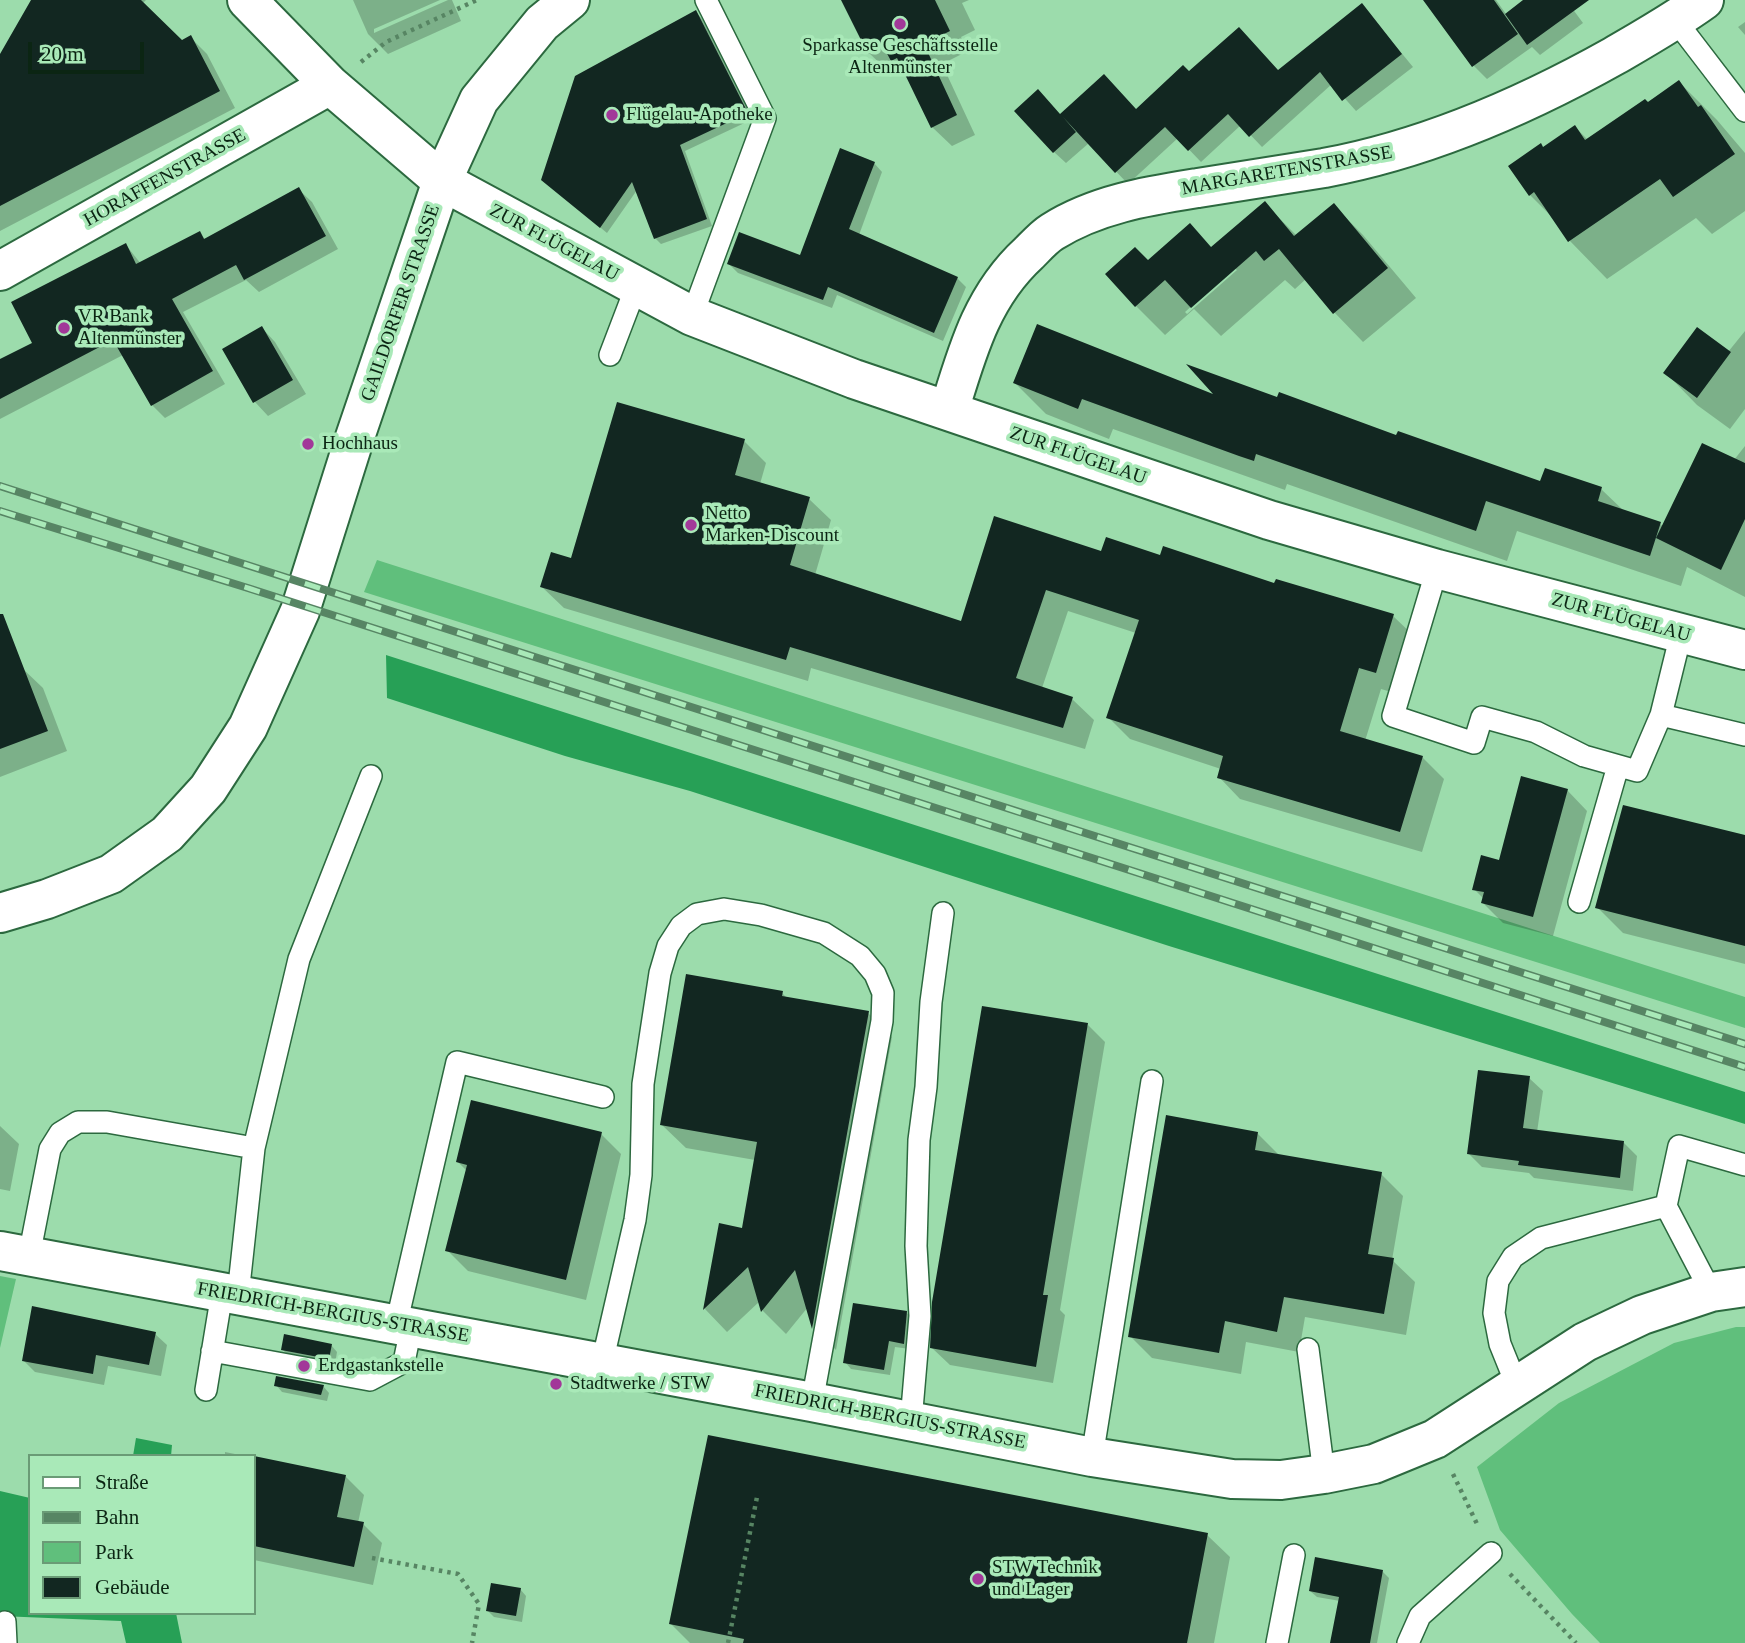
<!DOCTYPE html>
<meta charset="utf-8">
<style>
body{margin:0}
#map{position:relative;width:1745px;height:1643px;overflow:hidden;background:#9cdcac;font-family:Georgia,serif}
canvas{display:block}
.legend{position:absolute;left:28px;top:1454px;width:228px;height:161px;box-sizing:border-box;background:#a9e9b8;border:2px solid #6a9b76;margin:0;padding:9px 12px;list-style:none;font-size:21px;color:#0b2513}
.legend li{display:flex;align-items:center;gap:14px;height:35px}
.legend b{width:35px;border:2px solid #6a9b76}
.scale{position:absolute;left:28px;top:42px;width:116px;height:32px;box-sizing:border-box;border:4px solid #0b2513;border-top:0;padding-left:9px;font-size:21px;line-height:24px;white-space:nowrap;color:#0b2513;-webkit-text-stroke:5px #a9e9b8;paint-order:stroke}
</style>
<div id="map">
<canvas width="1745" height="1643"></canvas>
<ul class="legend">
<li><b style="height:9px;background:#fff"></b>Straße</li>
<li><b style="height:9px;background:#578564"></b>Bahn</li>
<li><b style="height:19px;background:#60bf7c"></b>Park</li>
<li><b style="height:19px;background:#122721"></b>Gebäude</li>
</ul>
<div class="scale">20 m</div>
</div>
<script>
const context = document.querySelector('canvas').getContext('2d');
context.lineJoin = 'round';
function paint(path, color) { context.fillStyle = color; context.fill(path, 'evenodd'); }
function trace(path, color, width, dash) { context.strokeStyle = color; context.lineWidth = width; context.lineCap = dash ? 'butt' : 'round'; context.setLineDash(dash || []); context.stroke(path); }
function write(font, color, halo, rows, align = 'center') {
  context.font = font + ' Georgia,serif'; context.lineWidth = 7; context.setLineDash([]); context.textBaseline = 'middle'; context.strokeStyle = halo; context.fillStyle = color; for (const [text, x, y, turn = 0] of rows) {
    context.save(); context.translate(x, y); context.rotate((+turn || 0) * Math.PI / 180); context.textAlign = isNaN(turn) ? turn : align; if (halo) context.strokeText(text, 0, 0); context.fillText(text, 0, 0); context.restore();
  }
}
const green = new Path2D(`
 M377 560 1745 997V1028L364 592Z
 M0 1276 16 1279 0 1348Z
 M1736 1327H1745V1643H1600L1572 1614 1500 1530 1477 1467 1559 1403 1674 1343Z`);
const forest = new Path2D(`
 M386 655 1745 1092V1124L1169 946 690 791 565 756 387 698Z
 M136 1438 172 1445 171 1456H133Z
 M0 1491 30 1498V1613H176L182 1643H126L121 1621 0 1616Z`);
const shadow = new Path2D(`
 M33 0H146L142 4 182 42 190 37 207 54 235 108 0 231V58Z
 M353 0H440L374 29V33L448 0H452L461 21 388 54 368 34Z
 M843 0H969L962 3 975 30 961 37 968 51 942 64 975 135 952 146 932 127 906 74 900 67 889 72 869 53Z
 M1433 0H1496L1506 14 1526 0H1566L1583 23 1540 55 1532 47 1487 79 1474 66 1428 4Z
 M1362 5 1413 67 1356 111 1332 84 1262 147 1241 125 1201 162 1178 138 1128 184 1089 143 1066 163 1054 152 1061 116 1136 111 1189 74 1278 71Z
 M696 12 702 19 753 119 685 151 712 226 661 244 655 238 637 190 607 233 550 186Z
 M1745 22V35L1738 27Z
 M1679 82 1717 120 1745 153V211L1712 234 1696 218 1607 279 1570 241 1556 221 1530 195 1544 149 1575 127 1588 140Z
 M874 163 882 172 859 235 957 278 966 287 943 341 837 295 832 308 738 273 729 264 801 257Z
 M298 189 312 202 338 249 259 292 246 280 183 312 225 384 165 418 152 405 123 355 0 419V361L34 343 126 245 141 264 199 233 206 240Z
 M1265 204 1297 236 1334 206 1363 235 1416 298 1363 342 1334 312 1306 279 1295 289 1285 280 1221 336 1194 309 1165 335 1136 306 1148 262 1212 248ZM1234 268 1237 270 1187 314 1185 312Z
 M262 328 275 342 306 394 268 416 255 402Z
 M1745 331V409L1730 429 1697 405 1665 372 1728 352Z
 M1015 383 1219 398 1278 399 1542 483 1601 489 1624 511 1660 524 1664 527 1734 460 1745 446V597L1687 567 1681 586 1517 531 1507 561 1287 484 1285 490 1113 429 1109 439 1046 414Z
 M744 441 766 463 760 484 809 499 831 520 815 575 962 623 1102 553 1161 557 1393 616 1415 637 1398 694 1381 689 1365 741 1422 757 1444 779 1422 852 1240 799 1219 777 1221 769 1130 739 1108 717 1136 633 1068 611 1042 688 1072 699 1094 720 1085 749 811 668 808 681 564 608 542 587 572 560Z
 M22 668 43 688 67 751 0 777V676Z
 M1567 790 1587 811 1553 936 1503 923 1483 903 1484 899 1474 889Z
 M1745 837V964L1623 933 1597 907Z
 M782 993 788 999 868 1013 892 1037 836 1350 814 1328 808 1307 786 1334 763 1311 760 1301 727 1332 705 1309 721 1225 743 1230 755 1160 686 1148 662 1125Z
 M1088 1025 1105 1042 1060 1310 1065 1315 1053 1383 950 1365 932 1348Z
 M1529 1078 1543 1091 1537 1132 1624 1143 1637 1156 1633 1191 1534 1178 1529 1173 1482 1167 1469 1154Z
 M0 1126 19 1144 10 1191 0 1189Z
 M1257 1133 1280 1156 1381 1174 1403 1196 1392 1260 1415 1282 1406 1335 1305 1317 1299 1352 1246 1342 1241 1374 1152 1358 1130 1336Z
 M601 1134 621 1154 586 1300 468 1271 447 1250 467 1171 458 1162Z
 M906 1312 912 1319 910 1349 895 1347 890 1375 851 1369 845 1362Z
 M155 1334 167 1345 161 1376 108 1366 104 1385 35 1372 23 1360Z
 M331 1345 337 1352 335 1364 289 1356 283 1350Z
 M276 1385 323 1386 329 1393 327 1401 282 1392Z
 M225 1452 245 1456H225Z
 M254 1458 345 1476 364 1495 358 1523 363 1524 382 1543 373 1585 254 1560Z
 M1207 1535 1230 1557 1214 1643H690L671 1624Z
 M1382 1571 1389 1578 1377 1643H1332L1340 1601 1317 1597 1310 1591Z
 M520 1589 526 1596 522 1622 494 1617 488 1611Z`);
const building = new Path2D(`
 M31 0H141L182 40 191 35 220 91 0 206V54Z
 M841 0H935L950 31 924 44 957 115 931 128 897 58 891 61 883 46 868 54Z
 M1423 0H1494L1518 34 1472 67Z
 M1523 0H1589L1527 45 1505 14Z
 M1362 3 1402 54 1342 101 1320 72 1249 137 1228 114 1188 151 1165 127 1115 173 1063 117 1076 132 1053 153 1014 111 1038 89 1060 114 1104 74 1136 109 1183 65 1189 71 1239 27 1278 70Z
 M696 10 748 113 680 145 707 219 654 239 632 182 600 228 541 180 575 76Z
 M1679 80 1698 107 1701 105 1735 154 1673 197 1660 179 1568 242 1534 192 1529 196 1508 166 1541 143 1543 147 1575 125 1585 140 1645 99 1648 102Z
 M840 148 875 162 849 229 958 277 934 333 828 287 823 300 727 264 739 232 800 255Z
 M299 187 326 236 244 280 236 265 172 299 213 371 151 406 113 340 0 399V359L32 343 11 302 126 243 136 264 200 231 204 239Z
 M1265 201 1294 236 1334 203 1388 268 1333 314 1279 249 1264 261 1256 251 1191 308 1165 280 1135 307 1105 274 1135 247 1148 260 1190 223 1211 247Z
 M1037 324 1213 394 1186 364 1277 397 1279 392 1396 435 1398 431 1540 481 1545 468 1602 487 1598 501 1661 522 1650 556 1486 501 1476 531 1256 454 1254 461 1239 456 1082 399 1078 409 1013 383Z
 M262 326 293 380 253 403 222 349Z
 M1697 327 1731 352 1697 398 1663 373Z
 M617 402 745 439 735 475 810 497 790 565 961 621 994 516 1101 551 1106 537 1160 555 1163 546 1274 583 1276 579 1394 614 1376 673 1359 668 1340 731 1423 756 1400 832 1217 778 1223 756 1106 718 1139 620 1046 590 1016 678 1073 697 1063 728 790 647 786 660 540 587 551 552 571 558Z
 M1702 443 1745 463V519L1721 570 1656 538Z
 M0 614H3L48 731 0 749Z
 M1521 776 1568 789 1533 917 1481 903 1484 892 1472 890 1481 855 1499 860Z
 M1623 805 1745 835V946L1595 908Z
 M686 974 783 991 782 996 869 1011 812 1329 795 1270 761 1312 748 1267 703 1310 719 1223 742 1228 757 1142 660 1125Z
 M982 1006 1088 1023 1043 1295H1048L1036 1367 930 1348 932 1302Z
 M1478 1070 1530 1076 1523 1128 1624 1141 1620 1178 1518 1165 1519 1161 1467 1154Z
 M471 1100 602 1132 566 1280 445 1251 467 1165 456 1162Z
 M1166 1115 1258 1132 1255 1150 1382 1172 1368 1254 1394 1258 1384 1314 1284 1297 1277 1332 1225 1321 1219 1353 1128 1337Z
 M853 1303 907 1311 904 1344 889 1341 884 1370 843 1363Z
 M32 1306 156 1332 149 1365 96 1355 93 1374 22 1361Z
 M284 1334 332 1344 329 1359 281 1350Z
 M276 1376 324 1385 321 1395 274 1386Z
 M708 1435 1208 1533 1187 1643H743L744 1639 669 1624Z
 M254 1456 346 1475 337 1517 364 1522 354 1567 254 1546Z
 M1315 1557 1383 1570 1370 1643H1330L1339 1597 1309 1591Z
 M491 1583 521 1588 516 1616 486 1611Z`);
const path = new Path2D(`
 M361 62 386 42 477 0
 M1453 1474 1478 1526
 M372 1558 458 1574 479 1604 472 1643
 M1510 1574 1576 1643
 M728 1643 757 1497`);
const service = new Path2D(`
 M1676 21 1745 111
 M692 316 765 118 706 0
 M610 355 636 287
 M1437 569 1393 716 1474 743 1482 717 1536 732 1584 756 1637 771 1661 715
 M1681 634 1661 715 1745 735
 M1579 902 1618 766
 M1666 1206 1711 1292
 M29 1256 50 1149 60 1133 78 1122H107L254 1148
 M238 1295 254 1148 299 959 371 776
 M396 1325 457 1062 603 1097
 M1308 1349 1324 1474
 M212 1351 370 1380 404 1362 411 1328
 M602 1363 635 1220 641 1175 643 1084 660 973 668 946 681 926 697 914 724 909 761 915 824 933 860 956 875 974 883 993 882 1021 812 1402
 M1517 1386 1500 1344 1494 1313 1498 1281 1513 1257 1541 1238 1666 1206 1679 1146 1745 1165
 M206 1390 222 1293
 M911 1421 920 1316 916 1246 919 1140 926 1087 931 1002 943 913
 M1092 1457 1152 1081
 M5 1622 6 1643
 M1277 1643 1294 1555
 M1408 1643 1420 1616 1491 1553`);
const minor = new Path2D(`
 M247 0 330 85 442 181 692 316 854 379 1269 520 1437 569 1745 650
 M0 271 330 85
 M949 411C967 352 982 296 1029 253 1036 246 1044 237 1052 232 1096 204 1148 196 1198 188 1240 181 1282 175 1324 168 1427 149 1523 107 1614 56 1645 38 1675 21 1704 0
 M0 1251 812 1402 1092 1457 1232 1479 1281 1480 1324 1474 1374 1464 1435 1439 1585 1342 1642 1315 1711 1292 1745 1287`);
const secondary = new Path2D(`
 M0 913 47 899 111 874 167 834 208 789 248 727 300 611 354 440 442 181 479 100 542 23 570 0`);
const rail = new Path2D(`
 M0 486 1745 1044
 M0 511 251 589 1745 1067`);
const markers = [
 [900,24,7,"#a23899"],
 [612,115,7,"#a23899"],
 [64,328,7,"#a23899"],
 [308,444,7,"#a23899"],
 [691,525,7,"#a23899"],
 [304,1366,7,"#a23899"],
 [556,1384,7,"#a23899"],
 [978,1579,7,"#a23899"]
];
const poiNames = [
 ["Sparkasse Geschäftsstelle",900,46,"center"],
 ["Altenmünster",900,68,"center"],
 ["Flügelau-Apotheke",626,115],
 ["VR Bank",78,317],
 ["Altenmünster",78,339],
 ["Hochhaus",322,444],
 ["Netto",705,514],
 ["Marken-Discount",705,536],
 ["Erdgastankstelle",318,1366],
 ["Stadtwerke / STW",570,1384],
 ["STW Technik",992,1568],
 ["und Lager",992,1590]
];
const streetNames = [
 ["MARGARETENSTRASSE",1287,171,-10],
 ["HORAFFENSTRASSE",165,178,-29],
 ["ZUR FLÜGELAU",554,243,28],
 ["GAILDORFER STRASSE",401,303,-71],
 ["ZUR FLÜGELAU",1078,456,19],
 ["ZUR FLÜGELAU",1621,618,15],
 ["FRIEDRICH-BERGIUS-STRASSE",333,1313,10],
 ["FRIEDRICH-BERGIUS-STRASSE",890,1417,11]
];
paint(green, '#60bf7c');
paint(forest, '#27a056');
paint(shadow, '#0003');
paint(building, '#122721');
trace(service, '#2c693f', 24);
trace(minor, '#2c693f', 42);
trace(secondary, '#2c693f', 42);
trace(path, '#578563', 4.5, [3.5, 5]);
trace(service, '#fff', 21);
trace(minor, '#fff', 38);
trace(secondary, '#fff', 38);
trace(rail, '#578564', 8);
trace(rail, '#a9e9b8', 5, [16]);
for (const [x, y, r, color] of markers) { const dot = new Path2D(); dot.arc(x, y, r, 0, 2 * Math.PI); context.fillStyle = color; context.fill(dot); trace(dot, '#a9e9b8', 2.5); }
write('19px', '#0b2513', '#a9e9b8', poiNames, 'left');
write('19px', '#0b2513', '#a9e9b8', streetNames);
</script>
